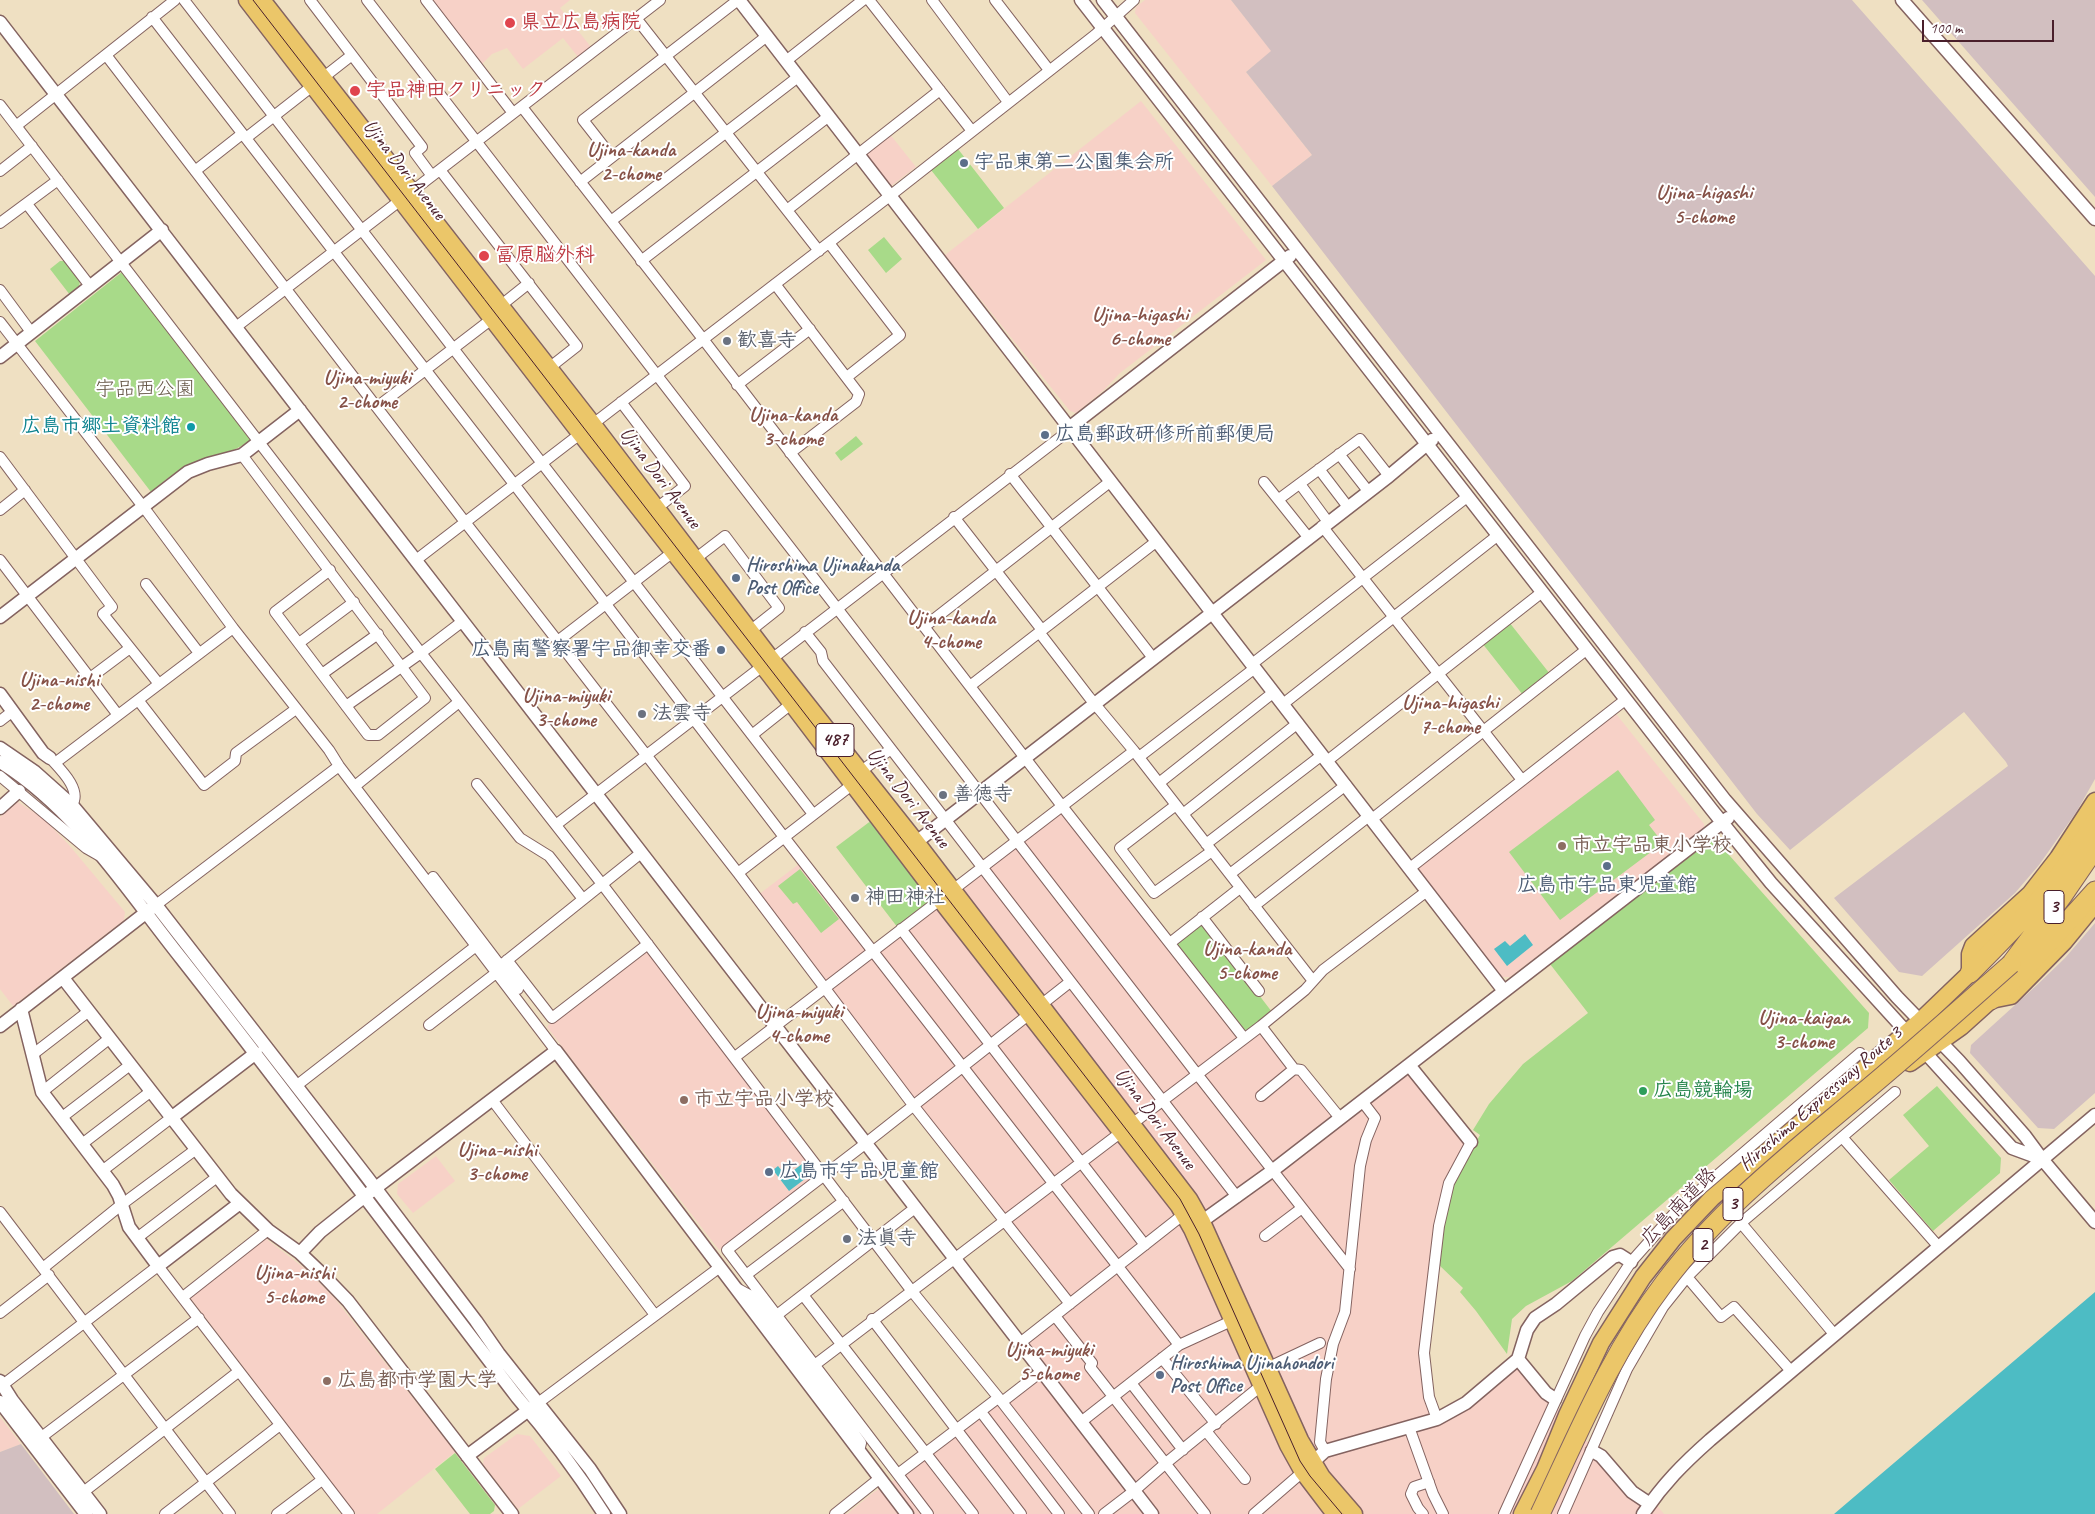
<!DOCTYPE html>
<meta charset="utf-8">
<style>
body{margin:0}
#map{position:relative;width:2095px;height:1514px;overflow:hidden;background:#efe0c2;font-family:Caveat,sans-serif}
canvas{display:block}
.scale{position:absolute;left:1922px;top:20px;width:132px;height:22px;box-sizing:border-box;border:2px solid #4a1f2b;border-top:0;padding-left:6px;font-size:15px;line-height:18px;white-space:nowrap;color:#4a1f2b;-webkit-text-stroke:4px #fff;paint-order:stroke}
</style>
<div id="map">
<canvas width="2095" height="1514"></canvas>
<div class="scale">100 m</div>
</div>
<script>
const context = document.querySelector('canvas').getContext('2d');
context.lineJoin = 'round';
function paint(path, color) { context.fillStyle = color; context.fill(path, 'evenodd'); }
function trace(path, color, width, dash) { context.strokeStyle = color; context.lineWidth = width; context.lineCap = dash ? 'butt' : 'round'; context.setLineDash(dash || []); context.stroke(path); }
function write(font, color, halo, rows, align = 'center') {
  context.font = font + ' Caveat,"Klee One",sans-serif'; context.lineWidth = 4; context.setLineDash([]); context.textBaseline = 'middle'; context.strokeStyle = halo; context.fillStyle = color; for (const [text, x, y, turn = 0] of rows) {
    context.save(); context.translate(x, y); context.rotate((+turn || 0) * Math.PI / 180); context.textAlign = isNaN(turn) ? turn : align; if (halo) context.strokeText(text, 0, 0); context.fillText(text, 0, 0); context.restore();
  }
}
const built = new Path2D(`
 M431 0H570L560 8 591 47 578 57 563 38 523 69 507 48 492 54 481 65Z
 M1145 0H1231L1272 51 1246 72 1312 155 1272 186 1135 13 1136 7Z
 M1141 101 1266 260 1120 373 1104 390 1076 413 1070 411 945 255Z
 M889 133 916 167 891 186 864 152Z
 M1614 715H1617L1704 824V828L1510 977H1501L1423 876 1419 869 1420 865Z
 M18 802 44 819 69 845 125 912 124 920 13 1006 0 989V817Z
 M1063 809 1245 1037 1261 1027 1339 1118 1409 1064 1471 1142 1450 1183 1426 1356 1437 1418 1516 1360 1646 1509 1654 1502 1664 1514H847L874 1492 903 1475 997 1399 1003 1401 1042 1371 1020 1342 1070 1302 830 989Z
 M799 864 865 947 864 952 829 980H824L758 895Z
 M647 948 821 1173 719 1250 547 1027 552 1021Z
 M436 1156 455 1181 413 1213 397 1194 398 1184Z
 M265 1238 308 1271 336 1300 455 1452 377 1514H356L189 1296Z
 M0 1417 21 1444 0 1452Z
 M517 1434 530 1436 561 1476 518 1509 483 1464 484 1458Z`);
const industrial = new Path2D(`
 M1231 0H1852L2095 276V779L2077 811 2039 865 2015 893 1922 976 1899 972 1834 898 2008 766 2006 762 1964 712 1790 850 1757 814 1272 186 1312 155 1246 72 1271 51Z
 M1922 0H2095V197Z
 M2095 923V1093L2054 1129 2038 1128 1970 1053 1971 1045 2037 985 2065 958Z
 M21 1444 74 1514H0V1452Z`);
const green = new Path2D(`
 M958 149 1004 208 978 229 931 170Z
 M884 237 902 259 886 273 868 250Z
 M60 261H65L80 281 79 287 70 295 50 269Z
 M122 272 126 273 251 435 250 440C229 456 216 453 193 463 178 469 164 481 151 492L35 341Z
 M856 436 863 444 841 461 835 453Z
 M1509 622 1550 674 1523 695 1482 643Z
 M1618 770 1655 820 1649 825 1663 843 1560 920 1509 852Z
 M872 820 931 897V901L898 928 836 847Z
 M1714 838 1869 1013 1868 1028 1572 1281 1526 1306 1512 1319 1507 1354 1476 1311 1460 1292 1463 1288 1438 1264 1445 1213 1456 1177 1480 1135 1473 1130 1489 1104 1523 1064 1588 1013 1550 964Z
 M800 869 839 919 821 933 797 902 793 904 778 886Z
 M1198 926H1206L1272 1012 1248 1031 1241 1030 1177 947V942Z
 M1937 1086 2001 1158 2000 1173 1933 1231 1889 1180 1929 1146 1903 1115Z
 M455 1453 495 1505 494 1511 490 1514H470L435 1469Z`);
const water = new Path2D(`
 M1525 934 1533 945 1507 966 1494 949 1505 941 1510 946Z
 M806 1161 814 1172 789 1191 773 1170 778 1166 786 1176Z
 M2095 1292V1514H1834Z`);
const minor = new Path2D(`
 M184 0 813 814
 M310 0 422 147 415 153 432 176
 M367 0 1197 1074 1350 1269
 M426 0 513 113
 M869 0 972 131
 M932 0 1008 102
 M995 0 1049 70
 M152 17 514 484 784 837 1179 1345
 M636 18 819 251
 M106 55 465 522 738 873 913 1105 1070 1304
 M786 61 863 0
 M0 105 421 653 602 884 911 1290 1002 1402 1089 1514
 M522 107 703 339 1062 806 1244 1038
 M16 126 175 0
 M246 138 352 55
 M612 157 583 120 738 0
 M440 170 577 346 549 368
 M0 171 32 146
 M195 171 242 134
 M580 182 767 36
 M27 204 90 286
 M787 210 940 90
 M611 221 798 77
 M0 223 58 180
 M829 243 900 335 847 377
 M641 261 829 116
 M775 284 859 394 856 402 790 453
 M0 290 31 332
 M499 307 529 283
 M0 322 148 513 233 628 329 750 339 766 556 1051
 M236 327 660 0
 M737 385 810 329
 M621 402 685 486 657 508
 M377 407 493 318
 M1339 454 1368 491
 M242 455 425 698 378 735H368L275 612 330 570
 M0 457 112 607 103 614 159 684
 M1319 469 1348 507
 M1010 474 1153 658
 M1264 482 1308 537
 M1300 484 1328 522
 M1279 499 1360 439 1389 476
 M0 510 25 490
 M954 517 1042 630
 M1322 526 1522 780
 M695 559 725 536 779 608 750 631
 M0 560 118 715
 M416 560 891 195 1095 35 1134 0
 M146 584 199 653
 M924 627 1111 481
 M805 632 821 652 823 661 1237 1197
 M1039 632 1089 697 1134 751 1313 981
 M559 640 673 552
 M299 643 354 602
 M1252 664 1467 497
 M322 674 378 634
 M90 678 130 648
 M970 686 1157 541
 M138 700 204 785 235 761 236 753 296 709
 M1283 704 1497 536
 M346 706 421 653 463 621
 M0 721 13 711
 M752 735 791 704
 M1139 757 1255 668
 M51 759C61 770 82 790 72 805
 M1327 761 1541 593
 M55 763 233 628
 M860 772 891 749
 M0 776 86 848 100 856
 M1159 783 1274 692
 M477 784 520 838 549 856 583 899
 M355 786 459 702
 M1176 805 1120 848 1154 893 1212 851
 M1183 814 1298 723
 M1372 819 1586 650
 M557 824 1062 436 1069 428
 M1206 844 1322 755
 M1410 868 1625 700
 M738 873 853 784
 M1230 874 1346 785
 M433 877 518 989
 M156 905 339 766
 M1254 906 1369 816
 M1202 917 1259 991
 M901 929 1145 1245
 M1170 943 1240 888
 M507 960 552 1018 648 944
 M500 966 641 853
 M429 1025 496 973
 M1261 1026 1294 1069 1301 1070 1340 1118
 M32 1055 89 1011
 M735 1057 1134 751
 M296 1086 476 946
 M42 1092 110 1038
 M1261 1096 1294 1069
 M493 1101 655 1315
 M61 1118 130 1065
 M1842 1137 1938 1246
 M82 1144 150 1092
 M102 1171 171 1118
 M0 1212 230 1514
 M1741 1223 1834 1334
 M1265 1236 1302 1208
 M137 1238 217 1177
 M43 1268 121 1205 195 1150
 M746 1275 844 1201
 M1687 1277 1721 1317 1734 1307 1791 1371
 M738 1289 751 1296 808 1370 861 1443 860 1447
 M803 1295 973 1514
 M183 1297 268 1230
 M0 1313 49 1275
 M777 1315 915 1208
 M1055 1316 1092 1363 1090 1367 1205 1514
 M872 1319 1021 1514
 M1020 1343 1184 1214
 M1162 1358 1216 1424
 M1267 1368 1320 1343
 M808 1370 1261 1026 1305 990 1323 970 1427 891
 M1131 1383 1183 1450
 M0 1387 158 1266 349 1514
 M1002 1402 1042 1371
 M538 1403 720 1267
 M981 1412 1059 1514
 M1437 1419 1429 1397 1424 1353 1439 1226 1449 1183 1471 1142
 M1081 1422 1179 1345 1238 1318
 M1409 1427 1433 1494 1443 1514
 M1206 1431 1245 1479
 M35 1442 199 1318
 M1325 1451 1320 1442 1326 1379 1333 1344 1345 1312 1360 1166 1366 1140 1375 1118 1362 1101
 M898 1474 998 1398
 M77 1497 238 1372
 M165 1514 280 1425
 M277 1514 322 1480
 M835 1514 880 1478
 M928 1514 727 1250 861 1147 1070 982
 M1104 1514 1134 1491 1166 1463 1257 1389 1262 1387
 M1254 1514 1306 1469
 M1423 1514 1418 1508 1411 1494 1414 1487 1429 1482
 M1504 1514 1585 1336 1598 1312 1631 1262 1679 1208 1860 1053
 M1563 1514 1627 1369 1663 1307 1687 1277 1741 1223 1895 1092`);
const tertiary = new Path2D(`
 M739 0 1504 991
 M1081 0 1712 810 1771 883 2012 1148 2042 1159
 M1103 0 1725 800 1897 997 1959 1061 2025 1136 2042 1159 2095 1222
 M1902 0 2095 219
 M0 22 1152 1514
 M0 357 162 230
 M1069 428 1290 256
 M0 617 188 472 208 464 242 455 300 410
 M0 694 43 753 50 758
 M0 748 35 772 72 805 156 905 367 1177 476 1321 499 1354 590 1469 620 1514
 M0 762C76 809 126 889 181 958 295 1103 405 1251 517 1397 549 1434 578 1473 604 1514
 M0 808 19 791
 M910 847 1389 476 1432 440
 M63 978 231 1194 268 1230 300 1253 320 1272 348 1301 512 1514
 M21 1009 42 1092 113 1185 119 1196 129 1227 158 1266 240 1203
 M0 1026 152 908
 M1409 1065 1471 1142
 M171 1118 256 1053
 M1194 1227 1272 1171 1728 818
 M300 1253 320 1232 365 1196 556 1051 907 1514
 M1518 1359 1546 1393 1555 1399
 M0 1381 12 1400 100 1514
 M0 1402 86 1514
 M1592 1451 1601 1456 1632 1492 1650 1504
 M467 1456 534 1406
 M1312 1463 1325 1451 1437 1419 1466 1403 1518 1359 1527 1330 1535 1318 1556 1304 1613 1257 1620 1255 1631 1262
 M1643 1514C1663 1484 1683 1464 1710 1440L2095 1115`);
const trunk = new Path2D(`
 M247 0 580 433 770 675 946 907 1179 1206 1192 1229 1288 1445 1303 1472 1335 1514
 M262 0 588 418 772 660 916 842 1189 1199 1202 1222 1300 1440 1322 1477 1354 1514
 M1910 1063 1961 1027 1991 1000 2011 996 2064 942 2095 904
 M1522 1514 1545 1469 1567 1415 1601 1343 1643 1277 1673 1239 1712 1198 1920 1021 1970 973V954L1973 946 2030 894 2058 858 2095 801`);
const motorway = new Path2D(`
 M2011 964 2063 895 2095 848
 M1970 973C2016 927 2063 879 2095 822
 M1991 1000 2021 973 2095 891`);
const tram = new Path2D(`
 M253 0 1180 1199 1199 1234 1300 1461 1310 1476 1342 1514`);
const motorwayBridge = new Path2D(`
 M1540 1514C1578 1434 1611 1353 1665 1282 1719 1210 1789 1155 1858 1097 1910 1054 1960 1009 2011 964`);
const markers = [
 [510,23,6,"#e0444e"],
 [355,91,6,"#e0444e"],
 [964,163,5,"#5c6f8a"],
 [484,256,6,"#e0444e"],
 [727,341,5,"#6b7280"],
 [191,427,5,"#0f9aa8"],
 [1045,435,5,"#5c6f8a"],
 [736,578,5,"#5c6f8a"],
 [721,650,5,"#5c6f8a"],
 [642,714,5,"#6b7280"],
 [943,795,5,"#6b7280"],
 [1562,846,5,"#8d6e63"],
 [1607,866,5,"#5c6f8a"],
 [855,898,5,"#6b7280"],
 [1643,1091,5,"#2e9e5b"],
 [684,1100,5,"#8d6e63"],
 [769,1172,5,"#5c6f8a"],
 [847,1239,5,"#6b7280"],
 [1160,1375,5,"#5c6f8a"],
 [327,1381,5,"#8d6e63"]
];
const shields = [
 [835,740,38],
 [2054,907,20],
 [1733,1204,20],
 [1703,1245,20]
];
const shieldNames = [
 ["487",835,740],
 ["3",2054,907],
 ["3",1733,1204],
 ["2",1703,1245]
];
const healthNames = [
 ["県立広島病院",521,23],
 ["宇品神田クリニック",366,91],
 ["冨原脳外科",495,256]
];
const serviceNames = [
 ["宇品東第二公園集会所",974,163],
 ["広島郵政研修所前郵便局",1055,435],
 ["Hiroshima Ujinakanda",746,566],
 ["Post Office",746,589],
 ["広島南警察署宇品御幸交番",711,650,"right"],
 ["広島市宇品東児童館",1607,886,"center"],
 ["広島市宇品児童館",779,1172],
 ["Hiroshima Ujinahondori",1170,1364],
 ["Post Office",1170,1387]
];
const streetNames = [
 ["Ujina Dori Avenue",404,170,52],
 ["Ujina Dori Avenue",660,478,53],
 ["Ujina Dori Avenue",908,798,52],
 ["Hiroshima Expressway Route 3",1821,1099,-41],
 ["Ujina Dori Avenue",1155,1119,53],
 ["広島南道路",1679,1207,-46]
];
const worshipNames = [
 ["歓喜寺",737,341],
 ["法雲寺",652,714],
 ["善徳寺",953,795],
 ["神田神社",865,898],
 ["法眞寺",857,1239]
];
const parkNames = [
 ["宇品西公園",145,390]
];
const cultureNames = [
 ["広島市郷土資料館",181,427]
];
const educationNames = [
 ["市立宇品東小学校",1572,846],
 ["市立宇品小学校",694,1100],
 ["広島都市学園大学",337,1381]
];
const leisureNames = [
 ["広島競輪場",1653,1091]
];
const neighbourhoodNames = [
 ["Ujina-kanda",631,150],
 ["2-chome",631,174],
 ["Ujina-higashi",1704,193],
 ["5-chome",1704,217],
 ["Ujina-higashi",1140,315],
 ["6-chome",1140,339],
 ["Ujina-miyuki",367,378],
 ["2-chome",367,402],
 ["Ujina-kanda",793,415],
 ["3-chome",793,439],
 ["Ujina-kanda",951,618],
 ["4-chome",951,642],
 ["Ujina-nishi",59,680],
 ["2-chome",59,704],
 ["Ujina-miyuki",566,696],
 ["3-chome",566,720],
 ["Ujina-higashi",1450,703],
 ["7-chome",1450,727],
 ["Ujina-kanda",1247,949],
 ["5-chome",1247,973],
 ["Ujina-miyuki",799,1012],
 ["4-chome",799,1036],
 ["Ujina-kaigan",1804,1018],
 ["3-chome",1804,1042],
 ["Ujina-nishi",497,1150],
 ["3-chome",497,1174],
 ["Ujina-nishi",294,1273],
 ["5-chome",294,1297],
 ["Ujina-miyuki",1049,1350],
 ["5-chome",1049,1374]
];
paint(built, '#f7d1c7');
paint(industrial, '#d2bfc0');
paint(green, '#a8da89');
paint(water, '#4dbcc4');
trace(minor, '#846360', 12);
trace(tertiary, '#846360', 15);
trace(trunk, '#846360', 19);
trace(motorway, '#846360', 21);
trace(minor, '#fff', 10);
trace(tertiary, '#fff', 12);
trace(trunk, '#ebc669', 16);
trace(motorway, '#ebc669', 19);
trace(tram, '#4a1f2b', 1);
trace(motorwayBridge, '#846360', 21, []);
trace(motorwayBridge, '#ebc669', 19);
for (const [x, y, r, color] of markers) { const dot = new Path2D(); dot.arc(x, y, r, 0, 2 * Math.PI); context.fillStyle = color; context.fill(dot); trace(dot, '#fff', 2); }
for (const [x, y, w] of shields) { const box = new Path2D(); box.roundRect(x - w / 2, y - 16.5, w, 33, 4); context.fillStyle = '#fff'; context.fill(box); trace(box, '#4a1f2b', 1); }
write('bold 19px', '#4a1f2b', null, shieldNames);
write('bold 20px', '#be3a42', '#fff', healthNames, 'left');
write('bold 20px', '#4e5e75', '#fff', serviceNames, 'left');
write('20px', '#4a1f2b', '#fff', streetNames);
write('bold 20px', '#5b616d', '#fff', worshipNames, 'left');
write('20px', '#665747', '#fff', parkNames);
write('bold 20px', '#0d838f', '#fff', cultureNames, 'right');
write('bold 20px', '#785e54', '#fff', educationNames, 'left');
write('bold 20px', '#27864d', '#fff', leisureNames, 'left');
write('bold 21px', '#865248', '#fff', neighbourhoodNames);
</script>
